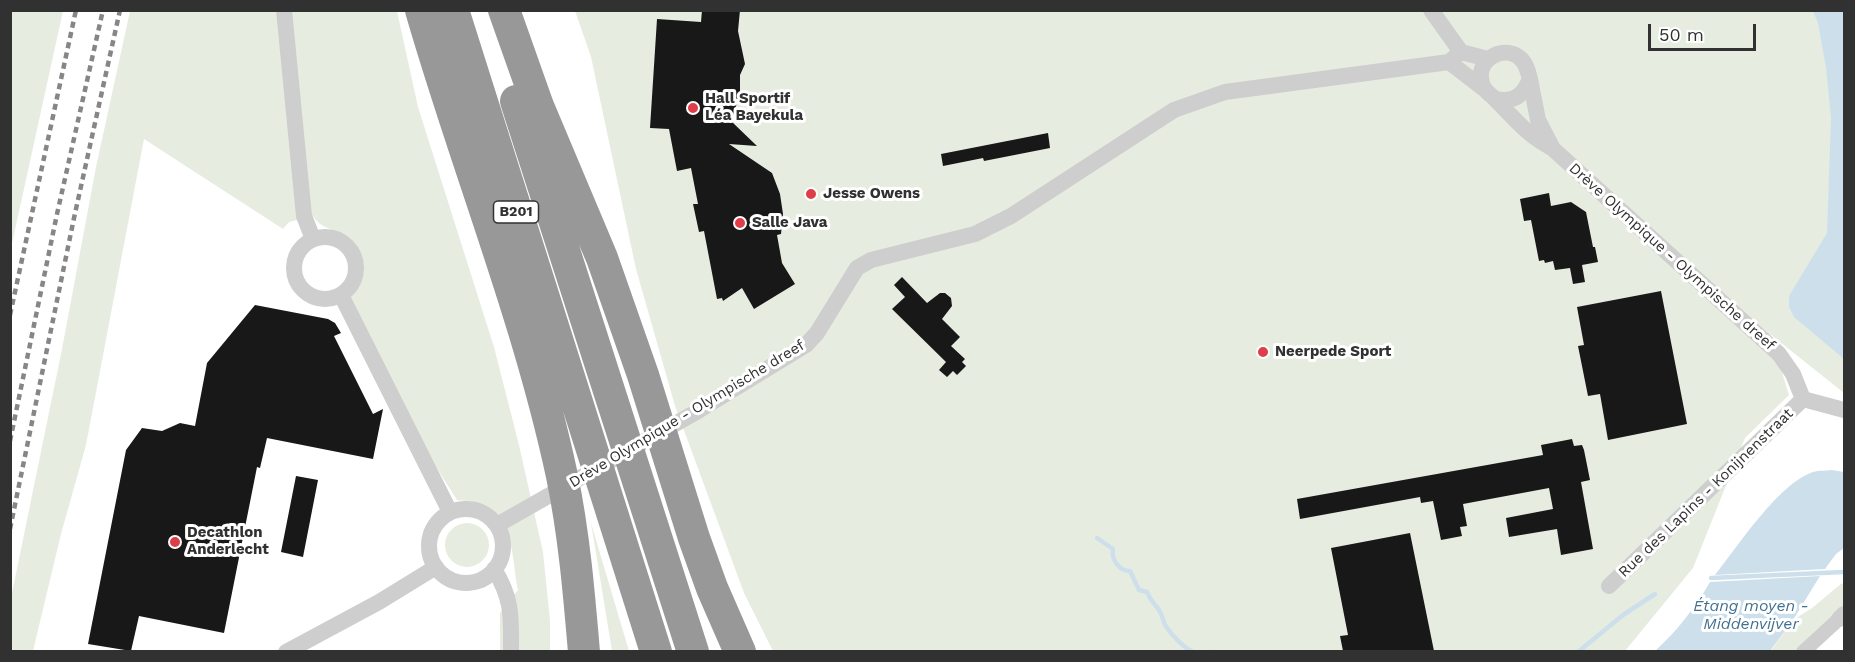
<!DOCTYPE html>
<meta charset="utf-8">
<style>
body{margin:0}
#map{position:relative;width:1855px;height:662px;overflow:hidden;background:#fff;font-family:"Work Sans",sans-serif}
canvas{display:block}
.frame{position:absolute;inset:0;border:12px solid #313131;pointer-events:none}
.scale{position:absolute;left:1648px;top:24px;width:108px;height:27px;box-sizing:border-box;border:3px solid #313131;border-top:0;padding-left:8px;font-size:18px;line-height:21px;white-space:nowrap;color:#313131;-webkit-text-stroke:4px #fff;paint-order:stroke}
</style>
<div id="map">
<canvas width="1855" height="662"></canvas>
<div class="frame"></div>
<div class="scale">50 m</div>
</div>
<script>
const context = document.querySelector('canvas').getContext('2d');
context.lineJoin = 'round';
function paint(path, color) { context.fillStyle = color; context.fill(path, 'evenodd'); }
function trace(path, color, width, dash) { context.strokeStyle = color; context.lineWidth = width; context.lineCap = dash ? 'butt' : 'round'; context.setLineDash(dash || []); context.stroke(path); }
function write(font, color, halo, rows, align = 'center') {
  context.font = font + ' "Work Sans",sans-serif'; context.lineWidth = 6; context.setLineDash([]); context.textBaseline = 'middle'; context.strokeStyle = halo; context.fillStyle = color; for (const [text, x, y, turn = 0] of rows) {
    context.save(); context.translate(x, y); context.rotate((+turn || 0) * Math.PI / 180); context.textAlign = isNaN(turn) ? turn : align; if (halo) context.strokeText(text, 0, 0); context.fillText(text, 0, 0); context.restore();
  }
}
const green = new Path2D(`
 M11 10 63 11 11 248 10 11Z
 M130 11H397L418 107 494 347 519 445 543 552 550 620V651H500V613L518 590C512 563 515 520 485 506 477 502 466 501 457 500L431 459 348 298C361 277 369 253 344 236 332 228 320 228 313 216L289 222 283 229 144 139 86 445 61 534 33 651 11 652V598L62 349 96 167Z
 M575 11H1844V393L1770 334 1789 395 1745 438 1693 568 1625 651H773L744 593 675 406 636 269 591 57Z
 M445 545a22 22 0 1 1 44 0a22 22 0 1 1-44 0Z
 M591 523 629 651H612Z
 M1842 583 1844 587V605L1808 640 1818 651 1770 652 1793 620 1812 608Z`);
const water = new Path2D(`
 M1813 11H1844V359L1794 317 1789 307V296L1827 233 1831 118 1826 68 1818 23Z
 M1832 470 1844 472V548L1836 554 1825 569 1715 575C1738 546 1779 483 1813 472 1819 470 1826 471 1832 470Z
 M1820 576 1793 620 1770 651H1655C1676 632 1696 607 1710 582Z`);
const stream = new Path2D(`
 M1097 538 1113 549C1111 559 1119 571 1130 571L1139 590 1147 592C1151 603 1156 604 1160 612 1163 616 1163 621 1165 625 1172 635 1183 647 1193 652
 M1711 578 1844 572
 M1210 652H1216
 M1578 652 1623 615 1655 594`);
const building = new Path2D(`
 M702 10H740L738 31 745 64 740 75V94L731 121 757 146 729 144 772 173 780 194 783 214 781 234 777 235 782 263 795 284 754 309 742 288 723 301 722 298 717 299 704 231 699 232 693 204H698L691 168 677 171 669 129 650 128 657 19 701 22Z
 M1048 133 1050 148 984 161 983 158 943 166 941 154Z
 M1549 193 1551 206 1571 202 1586 212 1593 247H1595L1598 262 1582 265 1585 282 1573 284 1570 268 1555 270 1553 261 1545 263 1544 260 1539 261 1531 220 1524 221 1520 199Z
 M902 277 927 303 940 293H945L951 298 952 306 942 319 960 337 951 346 965 359 962 362 966 366 957 375 953 371 947 377 939 370 946 362 892 309 905 297 894 285Z
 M1661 291 1687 424 1608 440 1600 394 1588 396 1578 346 1584 345 1577 307Z
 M255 305 328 319 335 323 341 333 334 336 373 414 383 409 373 459 267 438 260 468 257 467 224 633 139 616 131 651 88 644 126 450 142 428 162 431 180 423 195 426 207 363Z
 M1572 439 1574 446 1582 445 1584 450 1590 480 1581 482 1593 549 1561 555 1557 529 1509 537 1506 518 1553 509 1549 488 1463 504 1467 526 1460 527 1462 536 1441 540 1433 501 1421 503 1420 497 1300 519 1297 499 1543 455 1541 445Z
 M296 476 318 480 303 557 281 552Z
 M1410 533 1434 651H1343L1340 636 1348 635 1331 548Z`);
const pedestrian = new Path2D(`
 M1803 652 1839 619`);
const minor = new Path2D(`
 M284 10 304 216 313 239
 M1431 10 1461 52 1488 59
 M1449 62 1484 89
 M1530 79 1538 120 1552 147
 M1496 99C1515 103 1523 95 1530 79 1528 71 1526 63 1520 58 1504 45 1479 58 1481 78 1482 90 1489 93 1496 100 1515 119 1528 136 1552 148L1779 354 1793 374 1803 399 1844 410
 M294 268a31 31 0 1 1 62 0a31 31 0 1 1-62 0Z
 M341 295 450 512
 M429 546a37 37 0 1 1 74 0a37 37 0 1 1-74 0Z
 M497 525 698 411 806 345 817 333 857 268 871 260 975 234 1011 216 1174 110 1225 92 1449 62 1461 52
 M494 569C513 600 511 617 511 652
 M1609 586 1803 399
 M1839 619 1844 614
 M286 652 379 602 436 567`);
const motorway = new Path2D(`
 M421 10C466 166 528 317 562 476 574 534 579 593 584 652
 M453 10 656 652
 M504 10 538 106 602 258 643 375 694 538 712 588 740 652
 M516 101 693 652`);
const rail = new Path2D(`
 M10 315 76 10
 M10 441 57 214 103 10
 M10 529 74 218 120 10`);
const markers = [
 [693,108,6,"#dd3e48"],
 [811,194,6,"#dd3e48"],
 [740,223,6,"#dd3e48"],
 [1263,352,6,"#dd3e48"],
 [175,542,6,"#dd3e48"]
];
const shields = [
 [516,212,45]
];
const shieldNames = [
 ["B201",516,212]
];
const poiNames = [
 ["Hall Sportif",705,99],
 ["Léa Bayekula",705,116],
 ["Jesse Owens",823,194],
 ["Salle Java",752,223],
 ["Neerpede Sport",1275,352],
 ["Decathlon",187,533],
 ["Anderlecht",187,550]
];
const streetNames = [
 ["Drève Olympique - Olympische dreef",1672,257,42],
 ["Drève Olympique - Olympische dreef",687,414,-31],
 ["Rue des Lapins - Konijnenstraat",1706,493,-44]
];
const waterNames = [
 ["Étang moyen -",1751,606],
 ["Middenvijver",1751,624]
];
paint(green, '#e6ede0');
paint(water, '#cddfeb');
trace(stream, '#cddfeb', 4.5);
paint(building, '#181818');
trace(pedestrian, '#cecece', 14);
trace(minor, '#cecece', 16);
trace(motorway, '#989898', 32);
trace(rail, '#868686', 4.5, [6, 4.5]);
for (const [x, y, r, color] of markers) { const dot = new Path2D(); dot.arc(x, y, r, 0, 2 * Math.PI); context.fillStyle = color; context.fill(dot); trace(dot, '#fff', 2); }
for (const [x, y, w] of shields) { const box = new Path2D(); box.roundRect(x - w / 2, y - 11, w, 22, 4.5); context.fillStyle = '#fff'; context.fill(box); trace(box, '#313131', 1.5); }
write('bold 14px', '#313131', null, shieldNames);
write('bold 15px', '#313131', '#fff', poiNames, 'left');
write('15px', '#313131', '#fff', streetNames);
write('italic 16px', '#42708f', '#fff', waterNames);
</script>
